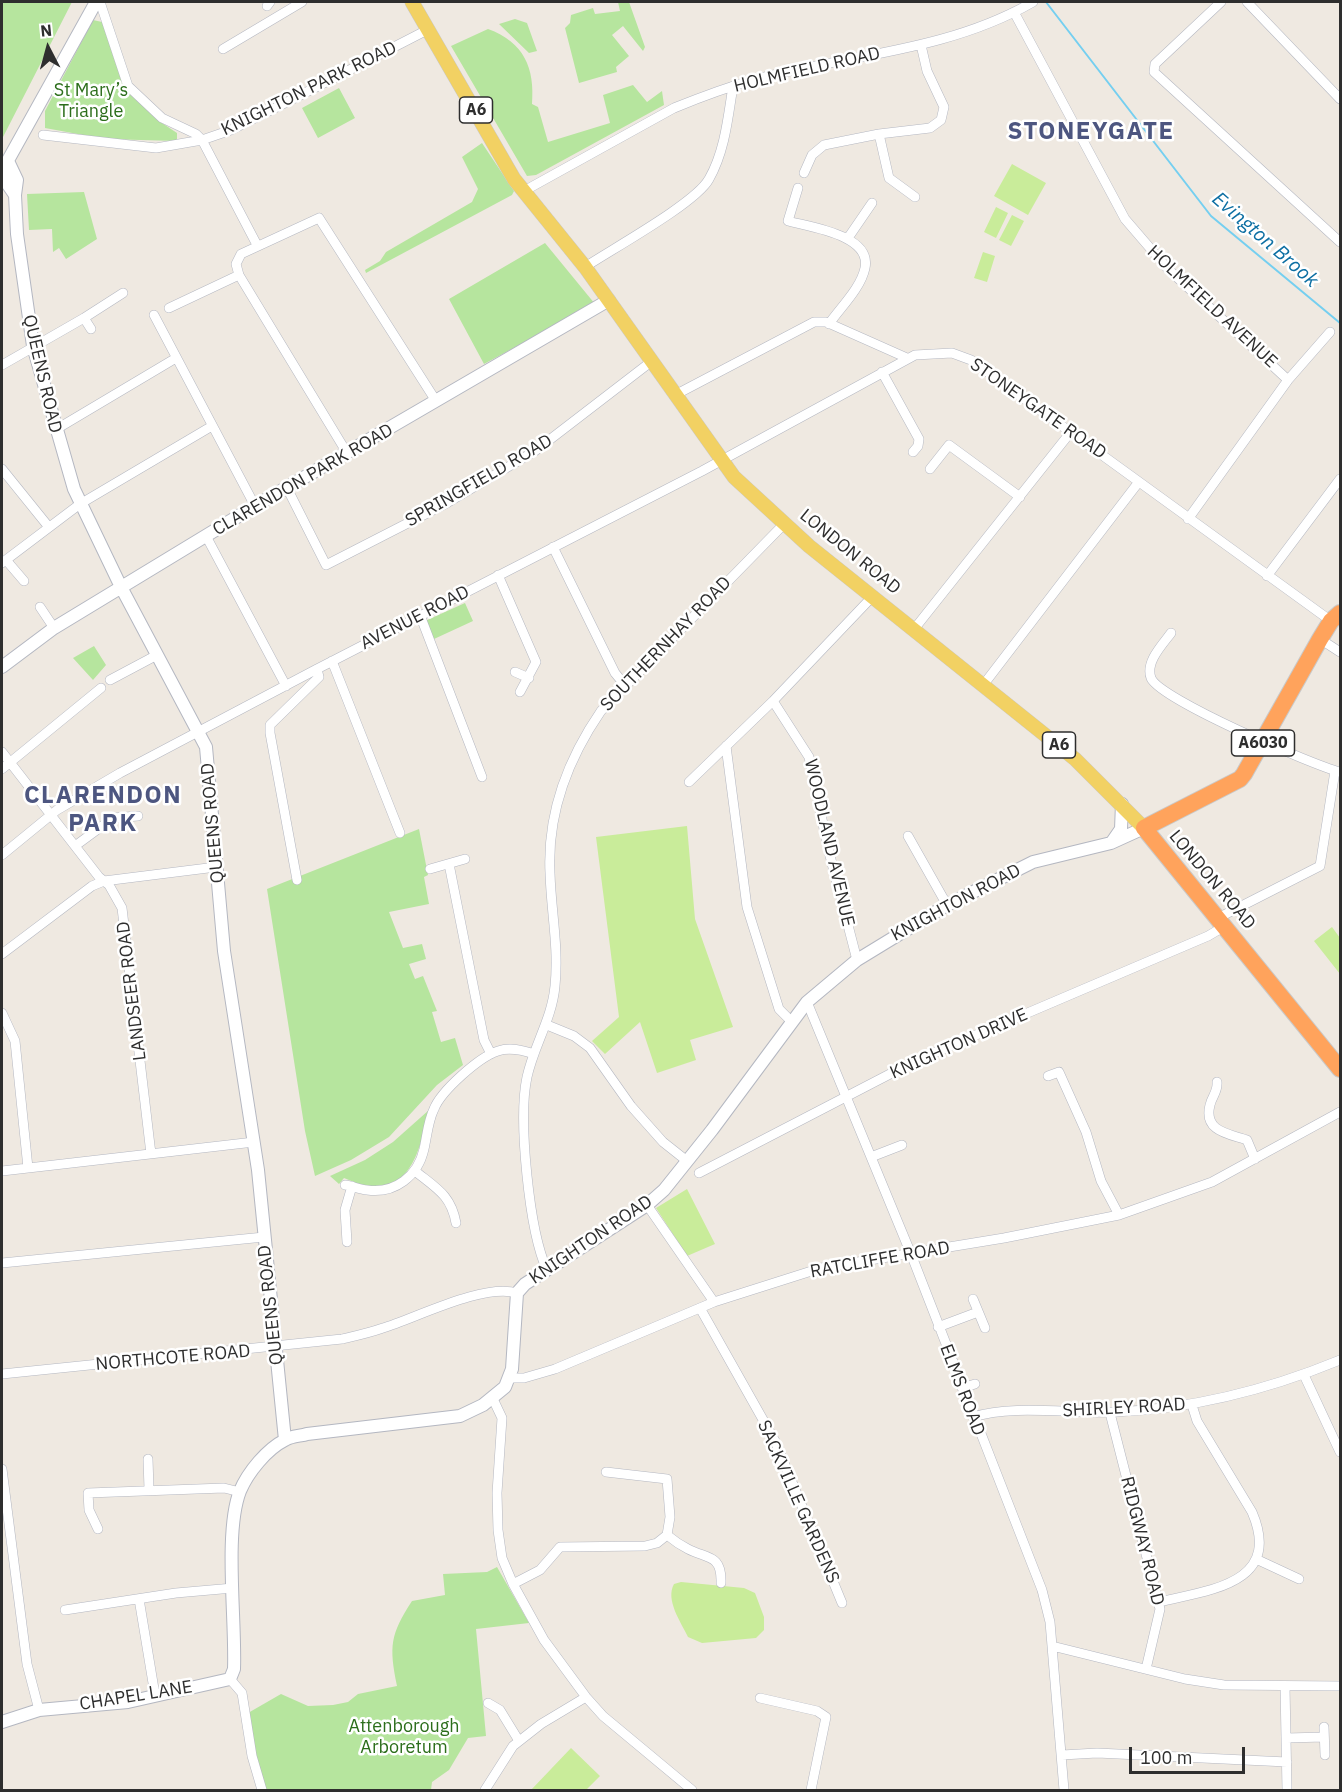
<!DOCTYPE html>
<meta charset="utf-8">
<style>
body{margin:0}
#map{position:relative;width:1342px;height:1792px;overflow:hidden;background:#efe9e1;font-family:"IBM Plex Sans",sans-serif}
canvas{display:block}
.frame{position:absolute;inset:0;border:3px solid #2e2e2e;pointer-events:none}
.north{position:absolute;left:18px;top:18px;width:60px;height:60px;-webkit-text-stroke:4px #fff;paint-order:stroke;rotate:354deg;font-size:16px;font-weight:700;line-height:24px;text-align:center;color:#2e2e2e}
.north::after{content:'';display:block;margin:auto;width:21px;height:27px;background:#2e2e2e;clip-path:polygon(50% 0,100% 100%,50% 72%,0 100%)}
.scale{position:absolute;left:1129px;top:1747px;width:116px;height:27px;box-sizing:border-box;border:3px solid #2e2e2e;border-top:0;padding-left:8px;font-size:18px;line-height:21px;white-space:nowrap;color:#2e2e2e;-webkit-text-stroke:4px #fff;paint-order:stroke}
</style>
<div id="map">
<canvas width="1342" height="1792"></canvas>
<div class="frame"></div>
<div class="north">N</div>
<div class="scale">100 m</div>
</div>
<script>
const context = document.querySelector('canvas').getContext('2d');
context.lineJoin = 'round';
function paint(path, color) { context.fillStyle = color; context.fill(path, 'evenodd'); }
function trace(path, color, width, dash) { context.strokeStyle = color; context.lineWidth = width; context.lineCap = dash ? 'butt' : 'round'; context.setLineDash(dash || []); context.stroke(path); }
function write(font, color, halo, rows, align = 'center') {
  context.font = font + ' "IBM Plex Sans",sans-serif'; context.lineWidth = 5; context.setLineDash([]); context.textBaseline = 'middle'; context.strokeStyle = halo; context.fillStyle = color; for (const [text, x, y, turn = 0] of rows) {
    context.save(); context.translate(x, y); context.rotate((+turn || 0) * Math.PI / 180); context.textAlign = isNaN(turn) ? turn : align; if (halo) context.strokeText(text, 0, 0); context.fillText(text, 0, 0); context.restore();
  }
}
const green = new Path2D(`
 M2 2H72L2 139Z
 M618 2H629L645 47 643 51 623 26 612 35 629 56 616 67 617 72 579 83 565 28 570 23 571 15 593 8 595 14 620 11Z
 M515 19 527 23 537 51 529 53 499 24Z
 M93 20 102 22 124 88 159 121 177 133V141L105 139 45 128V111Z
 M488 29C524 42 535 68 532 104L538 107 548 142 610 123 603 95 633 85 647 102 662 91 664 105 536 175 527 176 451 46Z
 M339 88 355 118 318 138 302 108Z
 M482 143 514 191 512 195 366 273 365 270 380 261 386 252 472 202 478 189 462 157Z
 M84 192 97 239 66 259 59 248 53 252 52 229 29 230 27 194Z
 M545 243 595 304 484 364 449 299Z
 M465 603 473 621 434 639 425 621Z
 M94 646 106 665 93 680 73 658Z
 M419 829 428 875 424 877 429 904 389 912 403 948 422 944 426 959 409 964 415 979 423 976 437 1011 432 1012 441 1042 455 1038 463 1065 437 1085 389 1137 351 1160 315 1176 305 1131 267 889Z
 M429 1110C421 1143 414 1190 370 1187 362 1186 352 1181 344 1178L339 1184 330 1176 365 1160 393 1142Z
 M497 1567 529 1623 476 1629 486 1736 468 1738 449 1770 432 1782 431 1790H266L255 1754 248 1713 281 1694 308 1706 333 1705 348 1702 358 1694 397 1686C389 1646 390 1635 412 1601L445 1595 443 1574 487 1572Z`);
const pitch = new Path2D(`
 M1012 164 1046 183 1028 215 994 196Z
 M996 207 1008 213 996 238 984 232Z
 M1012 215 1024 221 1011 246 999 240Z
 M983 252 995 256 987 282 974 278Z
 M687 826 695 919 733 1027 690 1040 696 1060 657 1073 640 1022 605 1054 592 1041 619 1017 596 837Z
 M1332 927 1340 938V974L1314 941Z
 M687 1189 715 1244 687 1256 656 1208Z
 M681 1582 744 1588 755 1593 764 1617V1630L756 1638 702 1643 688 1637C681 1622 665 1600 674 1584Z
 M571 1748 600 1776 586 1790H531Z`);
const stream = new Path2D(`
 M1046 2 1211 216 1340 323`);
const street = new Path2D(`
 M100 2 128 86 162 118 196 134 202 140 257 245
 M1221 2 1155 64 1154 72 1340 242
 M1247 2 1340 99
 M267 6 270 2
 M1014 12 1125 219 1168 269 1288 380
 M223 49 302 2
 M879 134 889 178 915 197
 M43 135 156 148 202 140 231 130 293 99 429 29
 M804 173 812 155 824 145 879 134 930 128 941 120 944 107 927 71 921 45
 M798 188 788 221C810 227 872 235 865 268 861 288 840 308 829 324
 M524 191 674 108C701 97 728 87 756 79 849 55 948 51 1033 2
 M848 238 872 203
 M585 267C612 249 696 203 709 179 725 151 728 117 733 86
 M239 275 347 453
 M169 308 239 275 236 264 241 254 319 218 436 401
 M154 315 255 506
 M84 318 91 329
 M2 365 84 318 123 293
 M882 372 919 439 918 446 913 452
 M675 395 814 322H826L907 358
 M55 430 176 358
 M2 469 48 526
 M930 469 949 445 1020 497
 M287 488 326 565 447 503 535 451 652 361
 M1188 519 1288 380 1330 332
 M206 536 286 686
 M553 547 615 673 624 684
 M6 560 24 581
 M2 563 80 504 212 426
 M498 575 536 662 520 692
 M1267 576 1340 479
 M40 607 54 628
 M420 615 482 777
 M915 628 1070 433
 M1171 633C1163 644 1145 662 1151 678 1159 699 1313 765 1340 772
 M1320 639 1340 652
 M332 661 400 833
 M515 672 529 678
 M110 680 157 655
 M984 684 1138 483
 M773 701 809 757 828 848 857 960
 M726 746 747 907 779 1009 791 1021
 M2 752 99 877 109 885 122 908 151 1154
 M2 769 101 688
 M689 782 773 701 873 596
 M908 836 947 905
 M75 846 113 818 138 816
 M2 855 57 810 120 773 317 669
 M449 864 484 1040 491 1054
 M430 869 465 859
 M297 880 270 733V725L319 677 317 669 702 471 915 355 952 353 971 360 1331 621
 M1218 918 1320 866 1335 771
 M2 954 92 886 104 881 216 867
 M807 1002 911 1254 1042 1590 1050 1622 1064 1790
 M2 1013 15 1041 28 1168
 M547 1025 574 1036 590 1048 631 1106 663 1142 687 1161
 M1048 1076 1059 1072 1086 1132 1101 1181 1119 1215
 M1217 1082C1218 1092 1212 1096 1210 1105 1203 1132 1230 1134 1247 1140L1255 1159
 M871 1157 902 1145
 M2 1171 254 1142
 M415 1171C436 1188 451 1195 456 1223
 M699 1173 915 1061 1208 936 1225 926
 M345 1185C352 1186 359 1189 367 1190 395 1194 418 1176 424 1149 427 1136 428 1121 434 1109 441 1091 479 1057 498 1051 510 1047 522 1050 534 1054
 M647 1205 714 1302
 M347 1242 345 1210 352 1186
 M2 1263 264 1237
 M547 1270C529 1231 518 1119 527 1077 534 1045 552 1019 555 986 559 947 551 911 550 873 547 813 568 759 601 711L784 524
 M973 1299 985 1328
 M700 1308 775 1441 842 1603
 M938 1327 978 1312
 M2 1374 342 1339C355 1336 369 1333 383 1328 416 1318 483 1283 517 1293
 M1304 1375 1340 1452
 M509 1378H524L555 1369 714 1302 821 1268 1004 1238 1119 1215 1212 1182 1340 1112
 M962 1388 975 1384
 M493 1399 502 1418 497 1493 498 1530 502 1558 513 1584 544 1640 586 1697 603 1716 692 1790
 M1110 1413 1160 1609 1146 1669
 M973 1417C1012 1404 1072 1414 1114 1412 1194 1409 1267 1390 1340 1360
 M148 1459 149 1489
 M2 1469 27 1664 39 1710
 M606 1472 667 1479 670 1517 667 1535
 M98 1529 89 1510 88 1493 224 1488 240 1492
 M1256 1559 1299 1579
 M513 1584 540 1570 560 1547 645 1546 657 1543 667 1535C673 1540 680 1545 688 1549 707 1559 722 1554 721 1583
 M139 1599 155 1695
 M1159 1602C1209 1590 1283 1584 1252 1512L1197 1421 1192 1405
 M65 1610 176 1593 233 1588
 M1052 1646 1185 1679 1224 1685 1340 1686
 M230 1679 242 1693 252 1756 262 1790
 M1285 1686 1287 1790
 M760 1698 817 1711 826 1717 811 1790
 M488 1703 500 1710 519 1741
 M1324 1727 1325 1755
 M1287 1738 1324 1737
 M1062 1755 1097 1753 1287 1762
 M485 1790 513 1746 541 1724 586 1697`);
const secondary = new Path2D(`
 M8 161 17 180 15 195 17 234 33 346 74 489 121 587 206 747 224 951 258 1170 285 1440
 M2 171 96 2
 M2 176 15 195
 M2 667 54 628 255 506 609 300
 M1112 842 1121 829 1122 804
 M2 1722 39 1710 128 1702 230 1679 234 1669C236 1621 224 1532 240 1491 248 1472 267 1449 285 1440 291 1436 301 1436 307 1434L460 1416 483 1405 505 1387 512 1369 517 1293 525 1284 647 1205 664 1190 712 1130 807 1002 857 960 947 905 1033 862 1111 843 1144 828`);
const primary = new Path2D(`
 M412 2 514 179 585 267 734 477 809 546 1075 759 1144 828`);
const highway = new Path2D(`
 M1340 613 1331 621 1320 639 1244 774 1240 779 1144 828 1340 1069`);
const shields = [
 [476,110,33],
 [1263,743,63],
 [1059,745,33]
];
const shieldNames = [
 ["A6",476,110],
 ["A6030",1263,743],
 ["A6",1059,745]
];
const streetNames = [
 ["HOLMFIELD ROAD",807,70,-13],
 ["KNIGHTON PARK ROAD",309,89,-26],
 ["HOLMFIELD AVENUE",1212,307,43],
 ["QUEENS ROAD",42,374,77],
 ["STONEYGATE ROAD",1038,409,35],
 ["CLARENDON PARK ROAD",303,480,-30],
 ["SPRINGFIELD ROAD",479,481,-30],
 ["LONDON ROAD",850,552,39],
 ["AVENUE ROAD",415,618,-27],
 ["SOUTHERNHAY ROAD",666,644,-46],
 ["QUEENS ROAD",213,823,-95],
 ["WOODLAND AVENUE",829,843,77],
 ["LONDON ROAD",1212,880,50],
 ["KNIGHTON ROAD",956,903,-28],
 ["LANDSEER ROAD",132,991,-97],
 ["KNIGHTON DRIVE",959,1044,-24],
 ["KNIGHTON ROAD",591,1240,-34],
 ["RATCLIFFE ROAD",880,1260,-10],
 ["QUEENS ROAD",271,1305,-96],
 ["NORTHCOTE ROAD",173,1358,-5],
 ["ELMS ROAD",962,1390,69],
 ["SHIRLEY ROAD",1124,1408,-3],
 ["SACKVILLE GARDENS",798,1502,66],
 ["RIDGWAY ROAD",1142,1541,76],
 ["CHAPEL LANE",136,1696,-9]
];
const parkNames = [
 ["St Mary’s",91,91],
 ["Triangle",91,112],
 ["Attenborough",404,1727],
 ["Arboretum",404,1748]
];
const waterNames = [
 ["Evington Brook",1265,240,41]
];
const districtNames = [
 ["STONEYGATE",1091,132],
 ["CLARENDON",103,796],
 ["PARK",103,824]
];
paint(green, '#b6e59e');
paint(pitch, '#c9ec9a');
trace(stream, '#75cff0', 2);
trace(street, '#b4b7c1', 10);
trace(secondary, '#b4b7c1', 14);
trace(primary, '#c9c9c9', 15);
trace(highway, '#c9c9c9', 18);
trace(street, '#fff', 9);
trace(secondary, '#fff', 12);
trace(primary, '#f2d163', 14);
trace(highway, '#ffa35c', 16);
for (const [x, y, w] of shields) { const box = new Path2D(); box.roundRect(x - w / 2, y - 13, w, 26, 4.5); context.fillStyle = '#fff'; context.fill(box); trace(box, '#2e2e2e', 1.5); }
write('bold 16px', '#2e2e2e', null, shieldNames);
write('18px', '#2e2e2e', '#fff', streetNames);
write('18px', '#2c6e1b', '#fff', parkNames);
write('italic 20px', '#0d6fa3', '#fff', waterNames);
context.letterSpacing = '1.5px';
write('bold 24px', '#4d5680', '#fff', districtNames);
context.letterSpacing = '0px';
</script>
